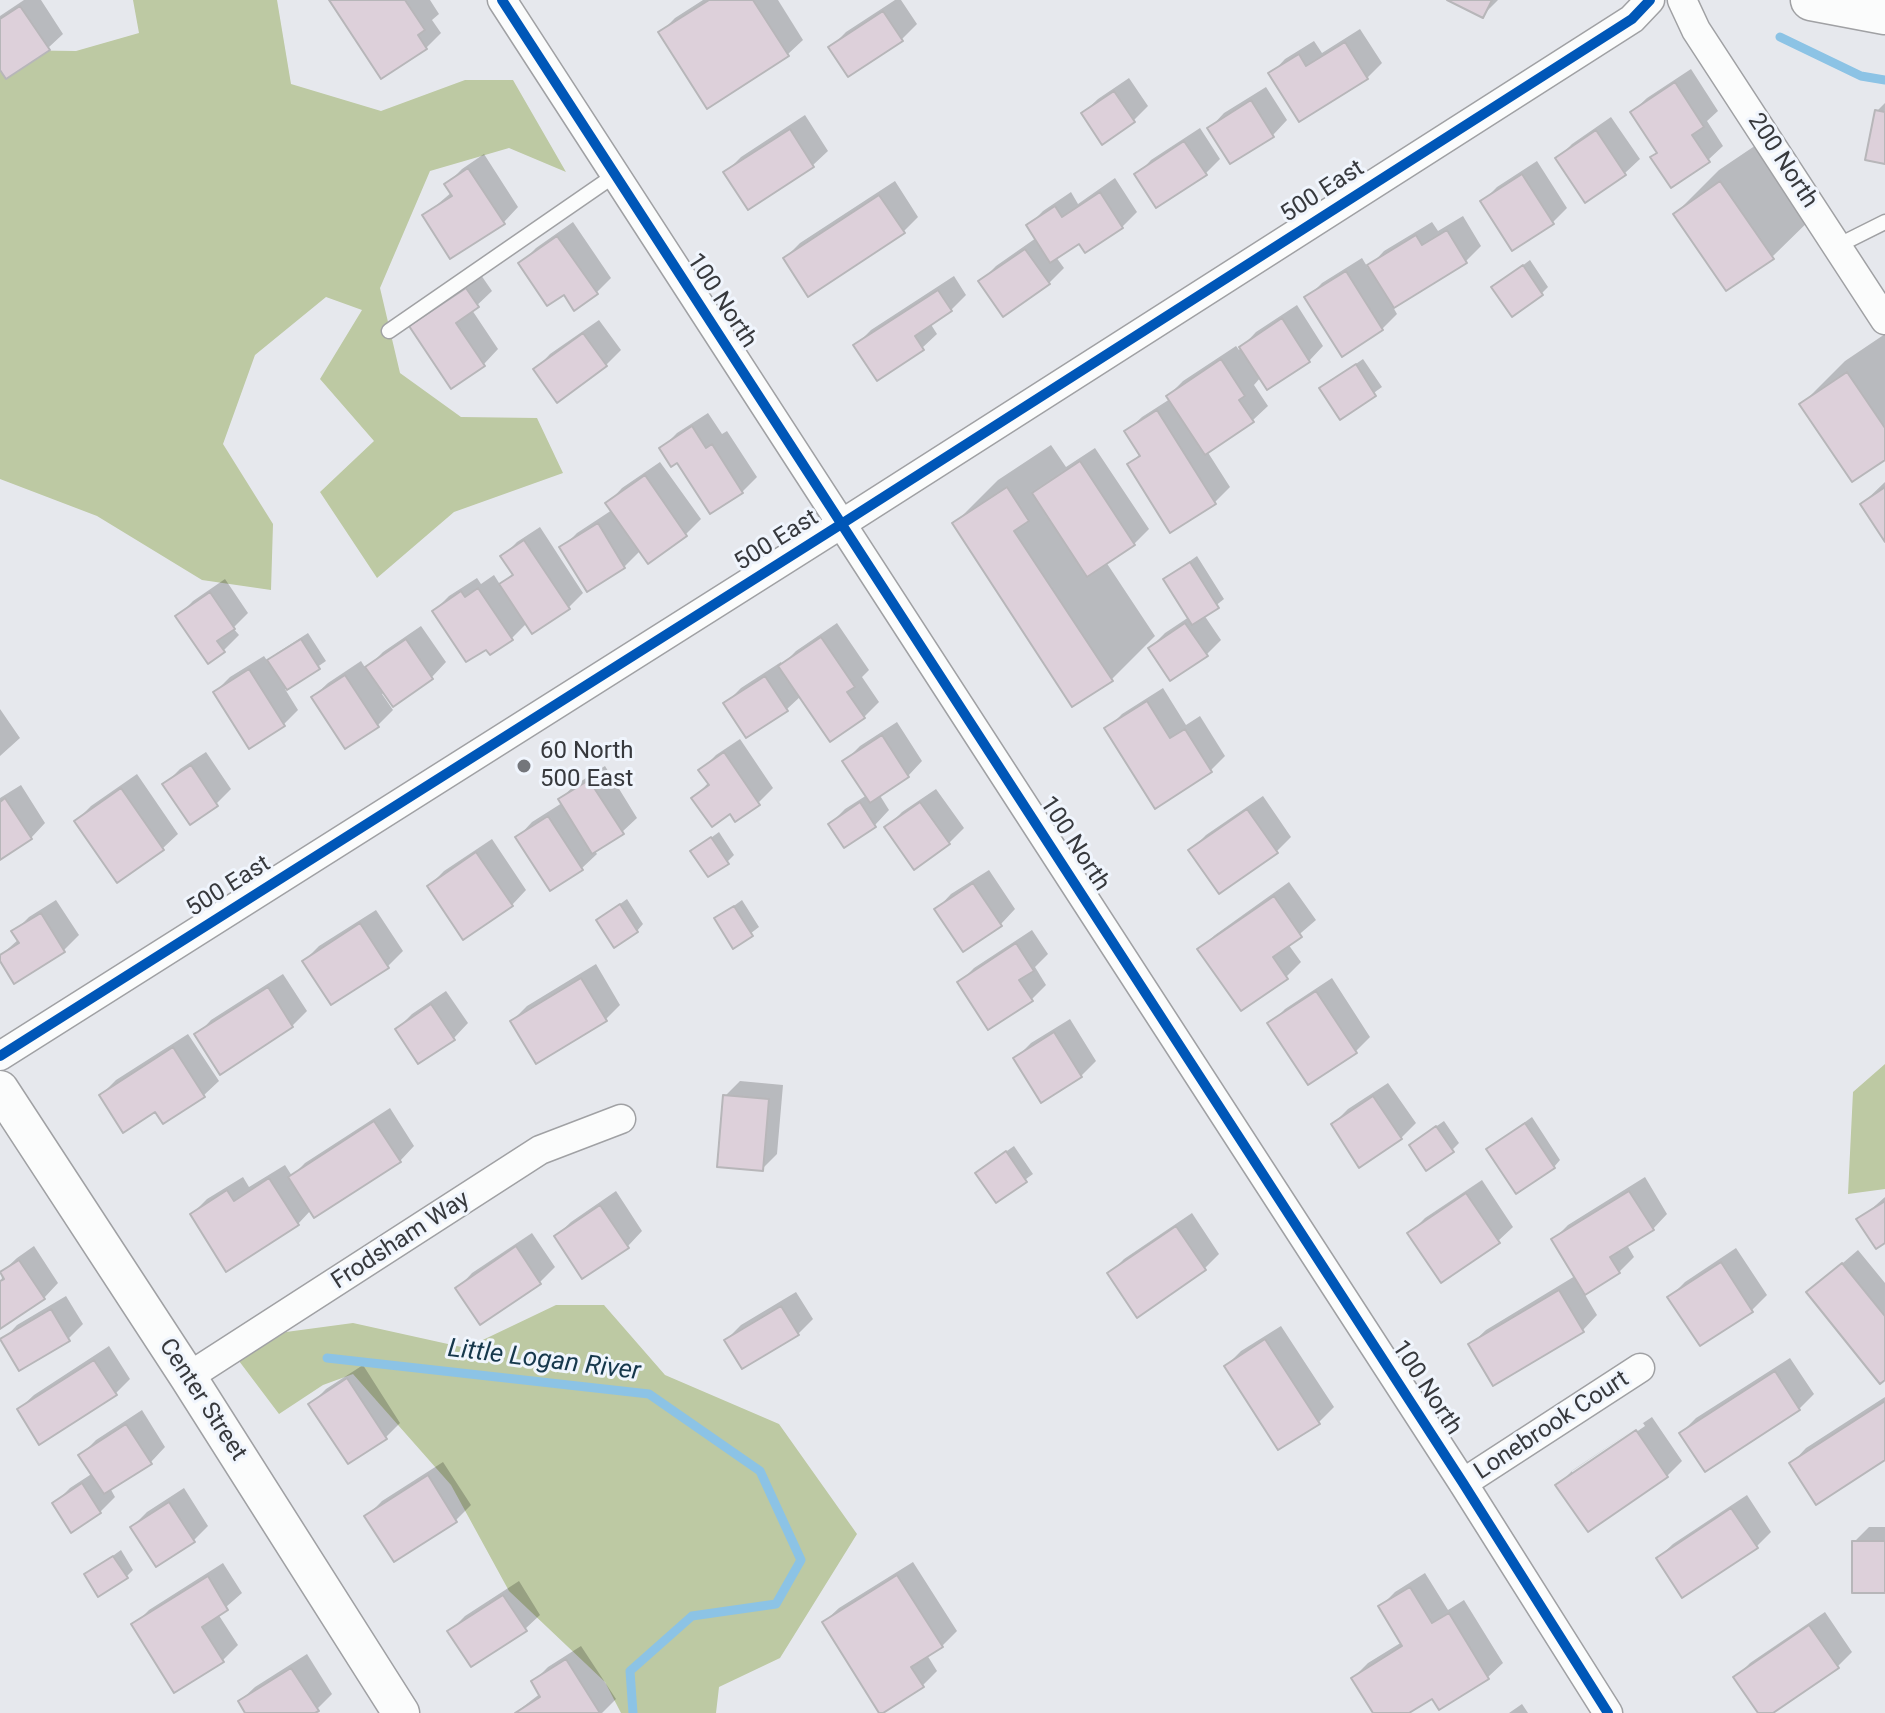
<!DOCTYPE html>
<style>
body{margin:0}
canvas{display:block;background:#e6e8ed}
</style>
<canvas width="1885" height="1713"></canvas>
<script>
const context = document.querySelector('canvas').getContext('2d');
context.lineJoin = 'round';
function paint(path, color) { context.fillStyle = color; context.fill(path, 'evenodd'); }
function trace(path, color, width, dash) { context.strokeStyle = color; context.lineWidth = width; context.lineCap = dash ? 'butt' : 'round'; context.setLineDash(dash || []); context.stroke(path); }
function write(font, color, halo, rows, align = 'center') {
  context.font = font + ' Roboto,sans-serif'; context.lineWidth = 6; context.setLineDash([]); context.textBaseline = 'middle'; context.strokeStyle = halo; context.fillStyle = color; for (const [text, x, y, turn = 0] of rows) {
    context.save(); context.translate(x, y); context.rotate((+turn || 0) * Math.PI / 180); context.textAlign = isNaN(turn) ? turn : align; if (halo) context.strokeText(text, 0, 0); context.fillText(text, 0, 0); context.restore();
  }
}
const forest = new Path2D(`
 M133 0H277L291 84 381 111 465 80H513L566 172 509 148 430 171 380 288 400 373 461 417 537 418 563 473 454 512 377 578 320 492 374 441 320 379 362 310 326 297 255 355 223 444 273 524 271 590 202 580 97 516 0 479V50L76 51 139 33Z
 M1885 1064V1189L1848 1194 1853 1092Z
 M556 1305H604L665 1375 779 1424 857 1534 780 1658 719 1687 716 1713H621L605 1682 509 1591 451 1485 353 1374 323 1385 279 1414 239 1361 286 1332 353 1323 466 1348Z`);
const shadow = new Path2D(`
 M24 0H41L63 34 48 48 0 67V16Z
 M331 0H430L439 14 432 20 441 33 426 48Z
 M703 0H778L803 40 788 54 708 106 660 33 675 18Z
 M895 0H901L917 24 902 39 831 47 846 32Z
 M1452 0H1498L1483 15Z
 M1360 29 1382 63 1367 78 1271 74 1285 59 1314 41 1322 53Z
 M1691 69 1718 111 1707 121 1723 146 1708 160 1658 152 1632 112 1647 98Z
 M1129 78 1148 106 1133 121 1083 113 1098 99Z
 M1266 87 1287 120 1273 135 1210 128 1224 113Z
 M1885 103V162L1877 111Z
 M805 115 828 151 813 165 726 172 741 157Z
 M1611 117 1640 159 1625 173 1586 200 1557 159 1572 144Z
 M1200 128 1220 159 1205 174 1137 175 1151 160Z
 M1765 139 1816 214 1772 257 1675 214 1719 170Z
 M484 154 518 207 504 222 425 215 452 192 447 184 462 169Z
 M1537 161 1567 208 1552 223 1483 201 1497 187Z
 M1115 178 1137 212 1122 227 1086 251 1079 241 1056 257 1064 268 1049 283 981 281 996 266 1036 238 1028 226 1043 211 1071 192 1078 204Z
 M895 181 918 217 903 232 785 258 800 243Z
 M1463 216 1481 246 1466 261 1393 307 1397 314 1382 329 1342 354 1307 298 1322 283 1362 258 1368 268 1384 251 1432 222 1438 231Z
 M573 222 611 278 596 293 564 292 521 263 536 248Z
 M1530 260 1548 287 1541 294 1494 287Z
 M481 275 492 291 472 310 498 349 484 364 412 327 426 312Z
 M954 276 966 295 951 310 930 323 937 334 922 348 856 345 871 330Z
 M1297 305 1323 346 1309 361 1261 377 1254 385 1268 406 1253 420 1207 451 1230 487 1215 502 1171 530 1129 465 1141 453 1127 431 1142 417 1170 399 1168 396 1183 381 1236 346 1239 350 1256 332Z
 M599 320 621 350 606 365 536 369 550 354Z
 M1885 334V457L1801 405 1845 361Z
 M1363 359 1382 387 1340 417 1321 388Z
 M708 413 722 434 727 431 757 477 742 492 678 461 662 448 677 433Z
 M1051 445 1066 467 1095 448 1149 529 1134 544 1106 562 1155 636 1111 680 954 524 998 480Z
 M660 462 701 519 686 534 648 561 641 550 624 567 562 548 577 533 612 510 608 503 622 488Z
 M1885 482V538L1862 504Z
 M540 527 583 593 568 608 527 623 511 639 434 611 449 596 477 578 481 584 494 575 501 586 513 573 502 557 517 542Z
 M1197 556 1224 599 1204 615 1221 640 1206 655 1150 648 1165 633 1189 617 1165 579Z
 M225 579 248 613 233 628 239 635 224 650 178 616 193 601Z
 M837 623 869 670 862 677 879 702 864 717 801 696 787 709 747 736 726 703 741 688 781 662 782 665 796 651Z
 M421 626 446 662 432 677 393 704 385 692 382 694 393 710 378 725 345 746 313 697 328 683 361 661 366 669 383 652Z
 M308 633 326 661 285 689 298 710 283 725 215 692 230 677 264 656 268 662 277 653Z
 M1163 688 1186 725 1200 716 1225 756 1210 771 1107 729 1122 714Z
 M0 709 20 738 0 756Z
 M897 722 922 761 908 776 879 794 889 810 875 825 830 824 845 809 867 795 845 761 860 746Z
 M740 739 773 788 758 803 731 812 694 798 709 782 701 770 716 755Z
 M206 752 231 789 216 804 165 784 180 769Z
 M605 766 637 818 622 832 594 850 597 854 582 868 518 837 532 822 562 803 560 799 575 785Z
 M137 774 178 834 163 848 117 880 76 821 91 806Z
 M21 785 45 823 31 838 0 858V798Z
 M936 789 964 828 949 843 887 827 902 812Z
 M1263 796 1291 837 1276 852 1191 850 1206 835Z
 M719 832 734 855 727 862 693 851Z
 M492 839 526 890 512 905 429 886 444 871Z
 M989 870 1015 909 1001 924 937 909 951 894Z
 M1289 882 1316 920 1288 944 1301 962 1286 977 1200 949 1215 935Z
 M627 899 643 924 637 931 598 920Z
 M56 900 79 935 64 950 15 981 0 956 19 939 14 932 29 917Z
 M742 900 759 927 734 946 717 918Z
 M376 910 403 951 388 966 331 1002 304 961 319 946Z
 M1032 930 1048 954 1035 967 1046 985 1032 999 959 983 974 968Z
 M596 964 620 1005 606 1019 512 1021 527 1006Z
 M283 974 307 1011 292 1026 197 1035 211 1020Z
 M1332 978 1370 1037 1355 1052 1270 1024 1285 1009Z
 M446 991 468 1023 454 1038 397 1029 412 1014Z
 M1070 1019 1096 1061 1081 1076 1016 1058 1031 1043Z
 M188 1034 219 1081 204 1095H101L116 1080Z
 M740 1081 783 1085 777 1154 762 1169 725 1096Z
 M1388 1083 1416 1123 1401 1138 1333 1124 1348 1109Z
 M390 1108 414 1146 400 1161 311 1210 298 1224 192 1214 207 1199 243 1177 249 1187 285 1165 292 1176 305 1163Z
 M1532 1117 1560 1160 1554 1167 1488 1149Z
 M1444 1121 1459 1143 1452 1150 1418 1139Z
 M1014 1146 1033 1174 997 1200 984 1167Z
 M1645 1177 1667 1214 1653 1229 1627 1245 1634 1257 1619 1272 1584 1293 1597 1315 1583 1330 1471 1344 1486 1330 1575 1276 1553 1240 1568 1225Z
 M1482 1180 1513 1227 1498 1241 1410 1233 1425 1218Z
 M616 1191 642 1231 628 1246 556 1236 571 1222Z
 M1885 1197V1241L1859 1220Z
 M1192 1213 1219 1254 1204 1269 1109 1274 1124 1259Z
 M532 1233 555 1267 540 1282 481 1322 458 1288 472 1273Z
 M34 1246 58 1283 44 1298 0 1326 2 1272 17 1258Z
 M1736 1248 1767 1295 1752 1310 1700 1344 1670 1297 1685 1282Z
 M1858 1250 1885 1283V1378L1809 1292Z
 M796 1292 813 1319 798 1334 726 1340 741 1325Z
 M66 1296 83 1324 68 1339 3 1340 17 1325Z
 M1281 1326 1334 1407 1319 1422 1226 1366 1241 1351Z
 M109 1346 130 1379 115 1394 19 1409 34 1395Z
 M1790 1358 1814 1394 1799 1409 1681 1433 1696 1418Z
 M363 1365 400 1423 385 1438 311 1404 326 1389Z
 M1885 1397V1457L1792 1463 1806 1448Z
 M142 1410 165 1447 151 1462 110 1488 115 1497 100 1512 72 1530 55 1503 70 1488 93 1473 81 1455 96 1440Z
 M1652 1417 1682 1461 1667 1476 1558 1485 1573 1470ZM1643 1423 1645 1426 1572 1476V1471Z
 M443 1462 471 1505 456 1520 395 1559 367 1516 382 1501Z
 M184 1488 208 1526 193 1541 132 1527 147 1512Z
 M1747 1495 1771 1532 1756 1547 1658 1558 1673 1544Z
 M1869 1527H1885V1591L1854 1542Z
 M121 1550 133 1570 126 1577 86 1575Z
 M913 1562 957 1631 942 1646 927 1655 937 1671 923 1685 824 1622 839 1608Z
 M223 1563 242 1593 218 1614 238 1645 223 1660 175 1690 134 1625 149 1610Z
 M1425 1573 1448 1610 1464 1600 1503 1663 1488 1677 1433 1696 1405 1713H1375L1353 1678 1368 1663 1402 1642 1380 1607 1395 1592Z
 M519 1581 540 1615 525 1629 450 1631 465 1616Z
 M1825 1612 1852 1652 1837 1667 1770 1713H1760L1736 1677 1750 1663Z
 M581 1646 616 1699 602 1713H515L541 1693 533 1682 548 1667Z
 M307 1654 332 1694 317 1709 311 1713H247L240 1701 255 1687Z
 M1522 1704 1528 1713H1509Z`);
const stream = new Path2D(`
 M1780 37 1861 76 1885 80
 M327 1358 649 1394 760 1471 801 1560 776 1604 692 1616 630 1671 633 1713`);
const building = new Path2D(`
 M329 0H405L425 30 418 35 427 49 381 79Z
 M709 0H753L789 56 707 109 658 32Z
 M1447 0H1492L1483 18Z
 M20 6 50 50 6 79 0 70V19Z
 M883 11 903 41 848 77 828 47Z
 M1345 42 1368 79 1299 122 1268 73 1299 54 1306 66Z
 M1675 82 1704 127 1692 135 1710 162 1671 188 1650 157 1657 153 1630 112Z
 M1114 91 1135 122 1102 145 1081 113Z
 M1251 100 1274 137 1230 164 1207 128Z
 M1875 110 1885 112V164L1865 160Z
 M790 129 814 167 748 210 723 172Z
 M1596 130 1626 175 1585 203 1555 158Z
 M1184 141 1207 175 1156 208 1134 174Z
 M468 168 505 224 450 259 422 215 452 196 444 184Z
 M1522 174 1554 224 1512 251 1480 201Z
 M1720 181 1774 259 1726 291 1673 214Z
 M1100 192 1123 228 1085 253 1079 244 1050 263 1026 225 1055 206 1062 217Z
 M879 195 905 233 808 297 783 258Z
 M1447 230 1467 263 1394 308 1367 265 1416 235 1422 245Z
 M557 236 598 294 574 311 564 295 547 306 518 263Z
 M1025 249 1050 284 1003 317 978 281Z
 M1523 265 1543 295 1512 317 1491 287Z
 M1346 271 1383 330 1342 357 1304 297Z
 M466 288 479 307 456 323 485 366 451 389 409 326Z
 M938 290 952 311 915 336 924 350 877 381 853 345Z
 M1282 318 1310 362 1267 390 1239 347Z
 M583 333 607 366 557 403 533 369Z
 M1221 359 1245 396 1239 400 1254 422 1205 455 1166 396Z
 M1356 364 1376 396 1340 420 1319 388Z
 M1847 372 1885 428V460L1852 482 1799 404Z
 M1157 410 1216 504 1170 533 1127 464 1140 456 1124 431Z
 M692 426 706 448 712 444 743 493 710 514 677 463 671 467 659 448Z
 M1080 461 1135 545 1087 577 1032 493Z
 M645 475 687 536 648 564 605 503Z
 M1007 487 1029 521 1014 531 1113 681 1072 707 952 523Z
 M1885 487V542L1860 504Z
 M598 523 625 568 587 592 559 547Z
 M524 540 570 609 532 634 499 584 513 575 500 556Z
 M1190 562 1219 608 1192 625 1163 579Z
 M478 588 513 640 490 655 486 650 466 662 432 611 461 591 465 597Z
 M210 592 235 629 217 641 225 652 208 664 175 616Z
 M1185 623 1208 656 1170 681 1148 648Z
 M821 637 855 687 847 692 865 718 830 742 778 666Z
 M301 639 320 669 287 690 267 660Z
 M406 639 433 679 393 707 365 667Z
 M249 669 285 726 249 749 213 692Z
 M345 675 379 727 345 749 311 697Z
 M765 676 788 711 746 738 723 703Z
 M1147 701 1170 738 1185 729 1212 772 1155 809 1104 728Z
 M882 735 909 777 870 803 842 761Z
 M724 752 760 805 735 822 730 814 712 827 691 798 709 785 698 770Z
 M191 765 218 806 190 825 162 784Z
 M589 780 624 834 592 854 558 799Z
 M121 788 164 850 117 883 74 821Z
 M5 798 32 839 0 860V802Z
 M860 802 876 827 844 848 828 824Z
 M920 802 950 844 914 870 884 827Z
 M1247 809 1278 853 1219 894 1188 850Z
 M548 816 583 870 550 891 515 837Z
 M711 837 729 864 708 877 690 851Z
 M476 852 513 906 463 940 427 886Z
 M973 883 1002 926 963 952 934 909Z
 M1274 896 1302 937 1273 957 1288 979 1241 1011 1197 949Z
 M620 904 638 932 614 948 596 920Z
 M734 906 753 936 733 949 714 918Z
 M41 913 65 952 14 984 0 961V955L19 943 11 931Z
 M360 923 389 968 331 1005 302 961Z
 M1016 943 1034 971 1019 980 1033 1001 988 1030 957 982Z
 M581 978 607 1021 536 1064 510 1021Z
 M268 987 293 1027 220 1075 194 1034Z
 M1316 991 1357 1053 1308 1085 1267 1023Z
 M431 1004 455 1040 418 1064 395 1029Z
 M1054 1032 1082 1077 1041 1103 1013 1058Z
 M173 1047 205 1097 163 1124 155 1112 123 1133 99 1095Z
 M723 1095 769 1099 763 1171 717 1167Z
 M1373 1096 1402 1139 1359 1168 1331 1124Z
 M374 1121 401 1162 314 1218 288 1177Z
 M1525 1123 1555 1168 1516 1194 1486 1149Z
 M1436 1126 1454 1152 1426 1171 1409 1145Z
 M1006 1151 1027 1182 996 1203 975 1173Z
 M269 1178 299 1225 226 1272 190 1214 227 1190 234 1201Z
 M1629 1191 1654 1230 1610 1257 1620 1273 1585 1295 1551 1239Z
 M1466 1193 1500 1243 1441 1283 1407 1233Z
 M1885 1201V1243L1876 1249 1856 1219Z
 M600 1205 629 1248 582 1279 554 1236Z
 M1176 1226 1206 1270 1137 1318 1107 1273Z
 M516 1246 541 1284 480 1325 455 1288Z
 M19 1260 45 1299 0 1329V1281L4 1279 0 1272Z
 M1721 1262 1753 1312 1700 1346 1667 1297Z
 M1842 1263 1885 1316V1380L1880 1384 1806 1292Z
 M1559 1290 1584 1332 1493 1386 1468 1344Z
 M781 1306 799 1335 742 1369 724 1340Z
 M51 1309 70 1341 19 1371 0 1339Z
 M1265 1339 1320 1424 1278 1450 1224 1366Z
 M94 1360 117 1395 39 1445 17 1409Z
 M1775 1371 1800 1410 1705 1472 1679 1433Z
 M347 1378 387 1439 348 1464 308 1404Z
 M1885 1401V1460L1816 1505 1789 1463Z
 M126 1424 152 1464 104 1494 78 1455Z
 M1636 1430 1668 1477 1588 1532 1555 1485Z
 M428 1475 457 1522 394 1562 364 1516Z
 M82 1483 101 1513 71 1533 52 1503Z
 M169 1502 195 1542 156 1567 130 1527Z
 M1731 1508 1758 1548 1682 1598 1656 1558Z
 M1852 1541H1885V1593H1852Z
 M113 1556 128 1578 98 1597 84 1574Z
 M897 1575 943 1647 911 1667 924 1687 883 1713H879L822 1622Z
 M208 1576 228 1610 202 1627 224 1662 174 1693 131 1624Z
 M1410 1587 1432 1623 1449 1613 1489 1679 1439 1710 1432 1699 1409 1713H1373L1351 1678 1402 1646 1378 1606Z
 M503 1595 527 1631 471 1667 447 1631Z
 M1809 1625 1839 1668 1773 1713H1758L1733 1677Z
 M566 1659 600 1713H515L540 1697 531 1681Z
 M291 1668 319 1711 315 1713H245L238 1701Z`);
const service = new Path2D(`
 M1837 246 1885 222
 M389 331 615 175`);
const minor = new Path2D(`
 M502 0 1463 1483 1608 1713
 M1682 0 1696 30 1885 320
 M0 1056 843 523 1632 19 1650 0
 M188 1377 540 1150 621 1119
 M1463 1483 1640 1368`);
const tertiary = new Path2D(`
 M0 1089 188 1377 401 1713`);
const secondary = new Path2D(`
 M1811 0 1885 14`);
const cycleway = new Path2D(`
 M502 0 1463 1483 1608 1713
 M0 1056 843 523 1632 19 1650 0`);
const markers = [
 [524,766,8,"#74767b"]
];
const streetNames = [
 ["200 North",1782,161,57],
 ["500 East",1323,192,-33],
 ["100 North",721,301,57],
 ["500 East",777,541,-32],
 ["100 North",1074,844,57],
 ["500 East",229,887,-32],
 ["Frodsham Way",401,1241,-33],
 ["100 North",1426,1388,57],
 ["Center Street",202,1400,57],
 ["Lonebrook Court",1552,1426,-33]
];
const poiNames = [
 ["60 North",540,752],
 ["500 East",540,780]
];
const waterNames = [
 ["Little Logan River",544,1361,7]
];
paint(forest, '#bdc9a3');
paint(shadow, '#0003');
trace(stream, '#8cc3e5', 9);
paint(building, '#ddd0da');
trace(building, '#b7b6b9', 2);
trace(service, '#a0a1a4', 17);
trace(minor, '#a0a1a4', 31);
trace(tertiary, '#a0a1a4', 39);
trace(secondary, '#a0a1a4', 43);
trace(service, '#fbfcfc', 14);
trace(minor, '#fbfcfc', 28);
trace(tertiary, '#fbfcfc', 36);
trace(secondary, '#fbfcfc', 40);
trace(cycleway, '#0057b8', 10);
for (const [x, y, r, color] of markers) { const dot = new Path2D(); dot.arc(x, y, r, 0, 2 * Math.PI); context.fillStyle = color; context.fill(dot); trace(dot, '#f0f5fd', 3); }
write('24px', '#37393d', '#f0f5fd', streetNames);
write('24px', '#37393d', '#f0f5fd', poiNames, 'left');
write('italic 26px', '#16384c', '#f0f5fd', waterNames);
</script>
